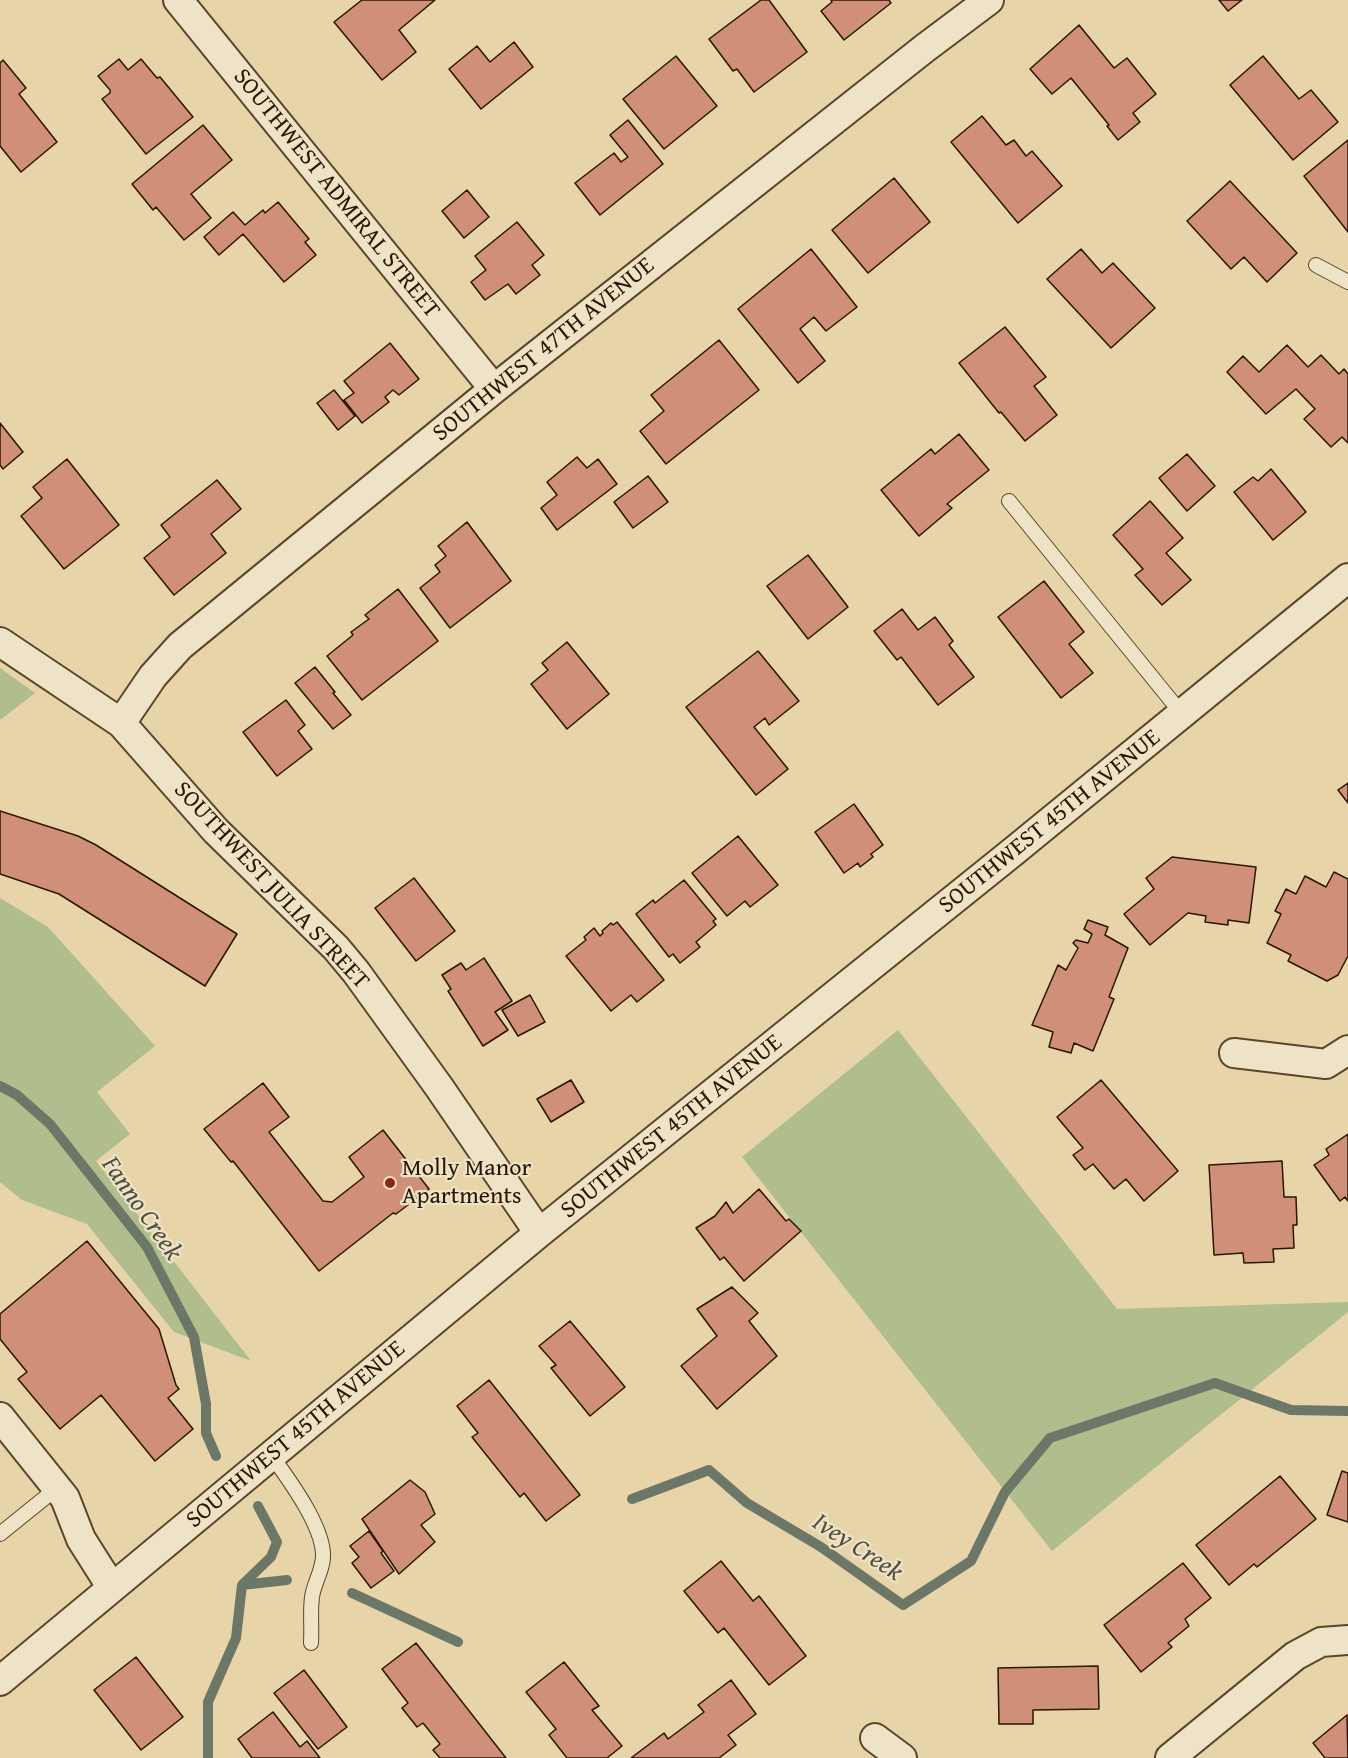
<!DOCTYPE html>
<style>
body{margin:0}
canvas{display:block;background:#e7d4a9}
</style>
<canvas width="1348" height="1758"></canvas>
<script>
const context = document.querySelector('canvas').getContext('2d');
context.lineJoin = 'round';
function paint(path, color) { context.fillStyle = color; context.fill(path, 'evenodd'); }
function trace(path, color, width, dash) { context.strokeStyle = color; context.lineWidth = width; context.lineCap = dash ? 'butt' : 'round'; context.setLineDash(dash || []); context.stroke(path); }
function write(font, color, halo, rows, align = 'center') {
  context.font = font + ' "Gentium Book Plus",serif'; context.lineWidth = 4.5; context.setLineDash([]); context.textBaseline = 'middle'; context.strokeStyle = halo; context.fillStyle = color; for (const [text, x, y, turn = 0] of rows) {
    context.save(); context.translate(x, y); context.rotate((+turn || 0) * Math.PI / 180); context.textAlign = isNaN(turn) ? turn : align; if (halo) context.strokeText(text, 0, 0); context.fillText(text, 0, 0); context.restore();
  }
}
const green = new Path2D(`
 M0 668 35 693 0 720Z
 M0 898 48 927 155 1046 97 1092 130 1134 96 1161 251 1361 174 1332 87 1224 22 1200 0 1182Z
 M898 1030 1117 1309 1348 1302V1312L1052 1551 742 1157Z`);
const stream = new Path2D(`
 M0 1086 17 1095 50 1124 147 1247 194 1337 206 1404V1433L216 1456
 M632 1499 709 1470 747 1503 821 1547 903 1605 971 1561 1005 1492 1050 1438 1215 1383 1291 1410 1348 1411
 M242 1585 287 1580
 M352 1593 458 1642
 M208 1758V1702L236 1638 242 1585 271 1557 277 1542 258 1506`);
const building = new Path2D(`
 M362 0H435L399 30 416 52 382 80 334 22Z
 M761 0H769L807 52 754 92 737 69 733 71 709 39Z
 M831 0H889L891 3 844 40 821 11 832 2Z
 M1219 0H1242L1228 11Z
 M1079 25 1114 68 1127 58 1156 94 1133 113 1140 122 1118 140 1107 126 1109 125 1071 78 1052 94 1030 69Z
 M514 42 533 67 481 109 449 69 477 46 490 62Z
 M676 56 717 106 664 149 623 99Z
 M1263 56 1299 99 1311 90 1338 122 1293 160 1230 85Z
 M119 59 128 70 141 59 157 78 160 77 193 117 146 154 102 99 110 93V90L98 76Z
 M3 60 26 88 19 94 57 142 21 172 0 146V63Z
 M982 116 1006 145 1014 140 1026 156 1032 151 1062 186 1018 223 951 142Z
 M628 120 663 164 600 215 575 183 614 153 621 162 628 157 610 135Z
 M203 125 232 160 191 194 211 218 184 240 156 207 153 210 132 184Z
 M1348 140V232L1304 176Z
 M894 178 930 222 868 273 832 230Z
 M1230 181 1297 253 1267 282 1244 257 1231 269 1187 221Z
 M467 190 489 217 464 238 442 211Z
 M278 202 309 239 305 242 316 255 284 282 243 234 219 255 204 237 233 212 245 225 263 210 265 213Z
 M517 222 544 255 532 265 540 275 516 294 508 284 485 300 471 282 486 270 475 256Z
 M811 249 857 307 826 331 814 317 800 329 825 361 798 383 738 309Z
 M1081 249 1102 273 1113 263 1155 308 1111 348 1047 279Z
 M1005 327 1046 377 1034 386 1057 415 1025 441 1001 412 999 413 959 363Z
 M719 340 759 390 666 464 640 431 664 411 651 395Z
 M390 343 419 379 399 395 393 390 385 397 389 402 362 423 344 400 354 393 344 381Z
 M1287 345 1308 367 1321 355 1339 374 1344 369 1348 374V443L1342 437 1331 447 1304 419 1315 409 1296 389 1266 414 1227 372 1243 356 1259 372Z
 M334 390 355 416 338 430 317 403Z
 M0 423 23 452 3 469 0 465Z
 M959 434 989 470 947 504 952 508 919 536 881 490 931 449 935 454Z
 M1187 454 1215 486 1187 511 1159 478Z
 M577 457 587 468 598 459 617 484 557 530 541 508 557 495 547 482Z
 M67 459 119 525 64 569 21 516 42 498 33 487Z
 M1271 469 1306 512 1273 540 1234 492 1253 477 1258 481Z
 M648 476 668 502 633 528 614 502Z
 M217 480 241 509 211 534 226 553 174 595 144 558 170 537 161 525Z
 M1150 501 1183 538 1166 553 1191 580 1162 605 1135 575 1143 569 1113 535Z
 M467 522 511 581 450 628 420 588 440 572 435 565 446 556 438 546Z
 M808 555 848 607 808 639 767 586Z
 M1044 581 1084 632 1069 644 1093 673 1061 698 998 617Z
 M398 589 438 641 362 700 327 656 353 635 351 632 369 619 365 615Z
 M902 609 918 630 935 617 953 641 949 645 974 677 938 705 901 657 897 660 874 631Z
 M567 642 609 694 567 729 531 684 548 670 542 663Z
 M758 651 799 701 769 725 765 718 754 727 788 769 756 795 686 707Z
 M315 667 335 692 333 693 351 715 333 729 295 683Z
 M286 700 305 725 298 731 312 749 277 776 243 732Z
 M1348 783V803L1338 790Z
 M854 804 883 845 871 854 873 857 860 867 858 863 844 873 815 832Z
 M0 811 78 836 96 845 237 934 205 986 59 894 0 874Z
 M738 836 778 885 750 907 745 901 727 916 692 873Z
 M1172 857 1256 867 1249 923 1228 920V925L1205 922 1206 916 1188 913 1150 945 1124 914 1154 889 1146 878Z
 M1334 872 1348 879V956L1338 975 1327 981 1288 961 1291 955 1267 943 1281 914 1275 911 1286 889 1296 894 1305 876 1326 887Z
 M414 878 455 931 416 961 375 908Z
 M684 880 716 919 713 921 716 925 696 942 700 947 680 963 673 954 669 957 636 914 653 900 655 903Z
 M1088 920 1108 927 1105 935 1128 948 1109 997 1114 999 1093 1051 1074 1043 1071 1053 1049 1047 1053 1032 1032 1025 1058 965 1066 970 1078 948 1073 943 1076 940 1088 943 1092 934 1084 929Z
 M617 922 664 980 637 1002 631 995 611 1011 566 956 586 940 584 937 594 928 600 936 603 933 602 931 611 923 613 925Z
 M484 958 512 1001 495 1012 508 1030 483 1046 448 991 451 989 442 975 461 963 466 970Z
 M530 995 545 1022 518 1036 502 1010Z
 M571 1080 584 1102 551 1122 537 1099Z
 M1101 1080 1178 1171 1144 1201 1126 1179 1114 1189 1093 1164 1085 1170 1073 1155 1083 1148 1057 1117Z
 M263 1083 289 1117 269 1132 323 1201 332 1202 364 1177 349 1157 383 1130 429 1189 396 1214 393 1213 319 1271 233 1161 231 1162 204 1129Z
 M1348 1134V1201L1345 1197 1340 1201 1314 1165 1329 1155 1326 1149Z
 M1282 1161 1284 1197H1296L1297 1225H1293L1294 1248 1273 1249 1274 1262 1244 1263 1243 1253 1214 1255 1209 1165Z
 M759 1189 786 1221 789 1219 801 1231 744 1281 724 1257 720 1260 696 1228 715 1216 726 1202 733 1213Z
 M87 1241 159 1329 176 1385 179 1389 168 1398 193 1429 155 1461 101 1395 60 1429 18 1379 27 1372 0 1339V1314Z
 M732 1287 758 1313 749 1321 777 1356 717 1409 681 1366 717 1336 697 1309Z
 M570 1321 625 1387 590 1416 551 1368 556 1365 539 1346Z
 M489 1380 580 1495 546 1521 524 1493 520 1497 472 1437 478 1433 457 1406Z
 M1342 1471 1348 1473V1522L1327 1515Z
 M1280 1476 1316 1519 1257 1567 1254 1564 1229 1585 1196 1545Z
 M410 1480 425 1492 435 1514 421 1525 435 1542 399 1574 362 1519Z
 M369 1531 383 1551 381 1553 394 1571 371 1588 352 1563 359 1557 350 1546Z
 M721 1561 753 1601 759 1596 806 1656 769 1685 724 1628 718 1633 684 1591Z
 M1183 1563 1211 1598 1185 1619 1189 1626 1168 1643 1172 1647 1141 1672 1104 1625Z
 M416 1643 506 1758H440L433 1750 440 1744 423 1723 417 1727 402 1708 408 1703 382 1669Z
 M136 1657 183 1717 141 1750 94 1690Z
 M564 1662 599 1706 592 1710 622 1746 607 1758H567L549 1735 556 1729 526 1692Z
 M1098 1666 1099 1709 1033 1710V1724H999L998 1668Z
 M304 1670 347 1727 318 1749 274 1693Z
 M731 1680 756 1714 728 1735 736 1745 719 1758H631L664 1733 668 1739 704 1712 698 1705Z
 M273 1712 300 1747 307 1741 320 1758H252L238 1739Z
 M1347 1715 1348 1758H1325L1313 1743Z`);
const lane = new Path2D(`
 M1316 265 1348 282
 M1009 501 1182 714
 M272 1456C289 1480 321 1523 323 1553 324 1569 314 1582 312 1597 310 1612 312 1628 311 1643
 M0 1534 57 1488`);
const street = new Path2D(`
 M178 0 494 389
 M0 642 121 723 216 831 336 948 356 972 439 1087 539 1233
 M121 723 153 676 180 646 494 389 925 48 989 0
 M1234 1053 1326 1064 1348 1050
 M0 1417 65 1498 81 1539 112 1588
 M0 1681 539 1233 1014 851 1348 578
 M875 1738 902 1758
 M1170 1758 1295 1656 1321 1642 1348 1640`);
const markers = [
 [390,1183,6,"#8f2418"]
];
const streetNames = [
 ["SOUTHWEST ADMIRAL STREET",336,194,51],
 ["SOUTHWEST 47TH AVENUE",544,350,-39],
 ["SOUTHWEST 45TH AVENUE",1050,822,-39],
 ["SOUTHWEST JULIA STREET",271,886,47],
 ["SOUTHWEST 45TH AVENUE",672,1127,-39],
 ["SOUTHWEST 45TH AVENUE",296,1435,-40]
];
const poiNames = [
 ["Molly Manor",402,1169],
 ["Apartments",402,1197]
];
const waterNames = [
 ["Fanno Creek",141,1209,55],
 ["Ivey Creek",857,1548,33]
];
paint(green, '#afbe8c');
trace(stream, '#6c7768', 10);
paint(building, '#cf8f78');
trace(building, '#2b1600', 1.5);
trace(lane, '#5a462a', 16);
trace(street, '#5a462a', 32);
trace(lane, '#efe3c7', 14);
trace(street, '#efe3c7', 28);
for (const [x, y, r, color] of markers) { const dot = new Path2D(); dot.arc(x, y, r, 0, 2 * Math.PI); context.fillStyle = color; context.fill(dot); trace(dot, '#efe3c7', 2); }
write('24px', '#2b1600', '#efe3c7', streetNames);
write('24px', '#2b1600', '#efe3c7', poiNames, 'left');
write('italic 26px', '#514f3d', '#efe3c7', waterNames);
</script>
